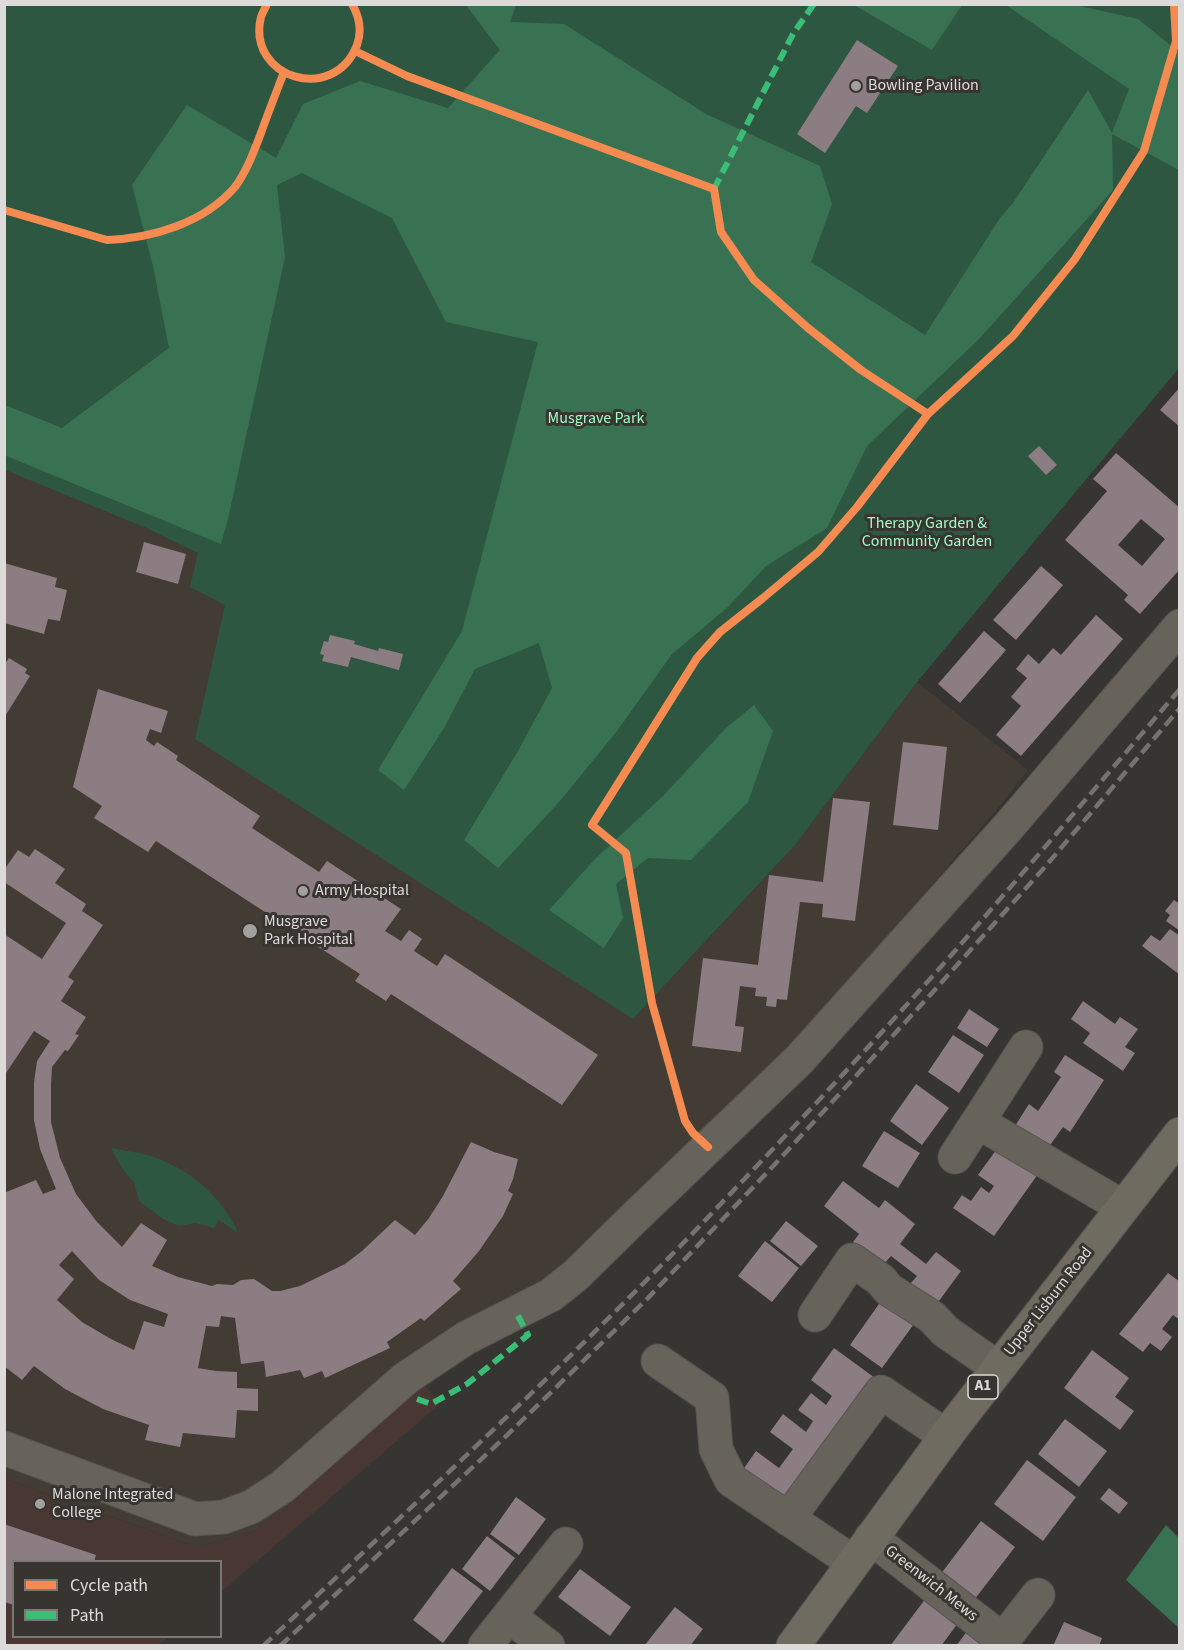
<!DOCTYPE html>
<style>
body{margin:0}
#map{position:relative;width:1184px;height:1650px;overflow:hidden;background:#373532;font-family:"Source Sans 3",sans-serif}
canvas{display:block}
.frame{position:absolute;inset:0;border:6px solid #dddbd9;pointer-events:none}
.legend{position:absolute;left:12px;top:1560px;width:210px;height:78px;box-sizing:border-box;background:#383531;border:2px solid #7a7774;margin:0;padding:8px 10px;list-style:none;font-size:18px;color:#dddbd9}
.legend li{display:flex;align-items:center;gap:12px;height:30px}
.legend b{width:30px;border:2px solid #7a7774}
</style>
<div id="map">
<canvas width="1184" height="1650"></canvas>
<div class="frame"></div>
<ul class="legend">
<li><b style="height:8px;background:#f68b52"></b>Cycle path</li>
<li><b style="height:8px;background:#3abd76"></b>Path</li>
</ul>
</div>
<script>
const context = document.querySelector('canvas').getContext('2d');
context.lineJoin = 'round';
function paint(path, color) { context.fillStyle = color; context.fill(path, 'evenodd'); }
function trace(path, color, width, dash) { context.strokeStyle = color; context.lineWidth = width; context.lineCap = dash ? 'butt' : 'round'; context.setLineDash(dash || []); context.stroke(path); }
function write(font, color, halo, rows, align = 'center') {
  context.font = font + ' "Source Sans 3",sans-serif'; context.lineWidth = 6; context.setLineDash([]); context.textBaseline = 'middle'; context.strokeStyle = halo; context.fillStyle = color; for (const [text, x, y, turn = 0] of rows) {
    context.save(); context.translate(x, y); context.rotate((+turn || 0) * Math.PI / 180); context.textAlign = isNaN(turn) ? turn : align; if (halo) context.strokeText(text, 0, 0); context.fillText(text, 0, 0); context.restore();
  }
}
const built = new Path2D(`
 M5 470 146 528 198 553 225 604 633 1019 796 844 917 682 1028 770 998 808 801 1037 666 1178 405 1397 257 1530 197 1547 5 1479Z`);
const education = new Path2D(`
 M423 1383 440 1404 221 1592 220 1562H14V1636L169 1637 159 1645 5 1646V1479L197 1547 257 1530Z`);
const green = new Path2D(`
 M4 5H1179V368L917 682 796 844 633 1019 195 739 225 605 190 587 198 553 146 528 5 470Z
 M111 1148C120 1150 129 1151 139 1153 181 1162 221 1193 238 1233L219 1220 214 1228 195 1223 179 1226 163 1219 139 1201 134 1182 123 1170Z`);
const forest = new Path2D(`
 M466 5H516L510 22 564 24 706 114 820 166 832 204 811 262 925 335 1000 218 1013 203 1088 90 1112 133 1129 89 1006 5H1075L1138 19 1180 53 1179 170 1112 134 1113 190 979 339 867 446 827 528 766 566 728 607 672 654 617 731 560 801 498 868 464 840 518 751 552 688 539 643 475 669 444 728 404 790 378 770 462 631 538 342 446 322 392 218 302 173 277 185 285 257 228 519 221 544 4 455 5 405 62 428 169 348 153 266 132 185 187 105 276 158 303 104 360 81 448 108 500 50Z
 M854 5H962L932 50Z
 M754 705 773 731 748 802 691 860 648 858 616 884 623 918 604 948 549 910 595 859 663 796 726 728Z
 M1166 1525 1179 1538V1628L1126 1580Z`);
const building = new Path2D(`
 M857 40 898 66 867 113 856 106 825 153 797 134Z
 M1180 387V427L1160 410Z
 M1039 446 1057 465 1046 475 1028 456Z
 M1116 453 1180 508V569L1140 614 1124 600 1128 595 1065 540 1107 491 1093 479ZM1141 519 1165 539 1142 566 1118 545Z
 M144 542 186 554 178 584 136 572Z
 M4 563 57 578 55 587 67 590 60 621 48 619 44 634 4 623Z
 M1041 566 1063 585 1016 640 993 620Z
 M1096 615 1123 639 1021 756 996 735 1021 706 1011 697 1027 678 1016 669 1028 654 1039 664 1053 648 1061 655Z
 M984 631 1006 650 960 703 938 684Z
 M330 635 355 641 354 644 378 651 379 648 403 654 399 670 351 657 348 667 322 661 324 655 320 654 324 641 328 642Z
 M9 658 27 669 25 673 30 676 4 718V665Z
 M98 689 168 711 161 733 150 729 146 740 154 746 157 742 178 756 176 760 260 816 252 828 319 872 327 861 401 909 385 931 401 941 409 930 422 939 414 951 437 966 445 954 598 1055 562 1105 391 994 386 1001 355 981 360 974 156 841 148 852 94 818 102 806 73 787Z
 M903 742 947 747 938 830 893 825Z
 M833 798 870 802 855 921 822 917 823 904 800 902 787 1000 777 999 776 1007 766 1006 767 997 755 996 756 988 740 986 735 1026 744 1027 741 1052 692 1046 703 958 758 965 769 875 823 882Z
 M35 849 65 869 55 883 86 904 82 911 103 925 68 977 74 981 61 1001 86 1017 75 1034 79 1035 68 1051 65 1050 52 1067 51 1085V1122L60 1158 76 1194 97 1222 122 1247 141 1223 167 1240 152 1266 178 1277 212 1286 217 1284 233 1285 241 1280 254 1279 272 1291H280L300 1286 345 1264 362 1251 395 1220 415 1235 429 1218 443 1196 471 1142 494 1152 518 1159 513 1179 508 1191 513 1194 503 1216 479 1251 453 1281 461 1289 424 1321 421 1318 387 1342 390 1348 325 1378 322 1371 304 1378 300 1370 266 1377 264 1361 241 1364 235 1318 221 1316 219 1327 206 1326 198 1368 216 1371 237 1372V1388L258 1389V1411L237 1410 235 1438 183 1433 180 1447 145 1440 149 1425 103 1409 65 1389 34 1366 22 1380 4 1366V1193L36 1180 43 1194 56 1189 40 1149 34 1120V1082L37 1061 50 1041 34 1031 4 1076V934L42 959 66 923 4 882V870L18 850 29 857ZM72 1251 99 1280 130 1300 168 1314 164 1327 144 1321 134 1350 111 1339 82 1322 57 1300 74 1279 59 1265Z
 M1174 900 1180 904V931L1166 921 1170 915 1165 911Z
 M1170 929 1180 936V975L1142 946 1151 935 1160 941Z
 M1083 1001 1115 1024 1120 1017 1138 1029 1125 1047 1135 1053 1123 1071 1083 1043 1090 1033 1071 1019Z
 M969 1009 999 1029 987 1047 957 1028Z
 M953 1035 984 1055 959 1093 928 1072Z
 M1065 1055 1104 1080 1070 1132 1063 1127 1048 1148 1015 1126 1029 1104 1038 1111 1061 1077 1054 1072Z
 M916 1084 949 1108 922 1145 890 1121Z
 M884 1131 920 1153 898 1188 862 1166Z
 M999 1146 1038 1174 994 1236 953 1208 962 1195 971 1201 981 1187 989 1193 994 1186 978 1175Z
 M843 1181 879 1208 885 1200 915 1224 900 1244 926 1264 936 1252 961 1271 936 1305 910 1284 917 1276 891 1256 883 1265 853 1242 859 1234 824 1206Z
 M786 1221 818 1246 801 1266 770 1241Z
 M765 1241 799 1268 772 1302 738 1276Z
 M1168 1273 1180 1282V1320L1173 1315 1162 1329 1172 1337 1161 1351 1150 1343 1143 1352 1119 1334Z
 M886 1294 919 1317 882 1368 850 1345Z
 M834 1348 875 1378 782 1505 740 1474 756 1451 779 1468 793 1449 770 1432 783 1414 806 1432 813 1421 798 1410 811 1393 826 1405 832 1396 811 1380Z
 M1092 1350 1129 1378 1115 1397 1134 1411 1120 1430 1064 1388Z
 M1065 1419 1107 1451 1079 1487 1038 1454Z
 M1027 1460 1076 1497 1043 1541 994 1504Z
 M1109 1488 1128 1503 1119 1514 1100 1499Z
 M516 1497 546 1519 519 1555 490 1534Z
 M981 1521 1015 1547 974 1600 940 1575Z
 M4 1524 96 1555 94 1562H14V1605L4 1602Z
 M487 1536 515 1558 490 1591 462 1569Z
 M452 1568 483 1591 443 1643 413 1620Z
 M580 1569 631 1607 610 1636 558 1597Z
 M929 1594 961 1619 941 1646H890Z
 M675 1607 703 1629 690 1646H644Z
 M1064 1622 1102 1638 1099 1646H1053Z
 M971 1626 996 1646H956Z`);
const minor = new Path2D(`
 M978 1122 1123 1207
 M955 1157 1026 1047
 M815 1315 852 1260 881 1280 888 1289 932 1317 945 1331 998 1368
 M658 1361 712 1398 716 1449 731 1480 853 1562
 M4 1448 195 1519 224 1517 251 1507 282 1487 406 1378 466 1338 551 1295 576 1275 634 1218 799 1060 1009 826 1180 626
 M788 1519 881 1392 946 1436
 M871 1538 1003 1640 1038 1595
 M509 1616 548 1646
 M485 1646 566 1544`);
const major = new Path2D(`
 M793 1646 952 1428 1180 1134`);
const rail = new Path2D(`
 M263 1646C407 1511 553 1377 691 1235 780 1142 869 1048 954 952 1030 865 1105 777 1180 689
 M280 1646 503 1439 647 1299 777 1162 932 993 1044 868 1180 708`);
const quiet = new Path2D(`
 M714 189 793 34 814 4
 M417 1399 431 1404 467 1384 528 1335 516 1312`);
const cycleway = new Path2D(`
 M267 4C265 9 262 13 261 17 246 78 334 105 357 45 362 31 359 16 352 4
 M355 51 407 76 714 189 721 232 754 280 808 328 861 370 928 414
 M4 210 107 240C153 238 204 223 235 187 247 171 254 151 261 133 268 113 276 93 284 72
 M708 1147 693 1133 685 1121 652 1003 626 853 592 825 697 658 720 632 763 598 818 552 857 507 928 414 1013 336 1075 259 1144 151 1176 41 1174 4`);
const markers = [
 [856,86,6,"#a3a19f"],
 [303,891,6,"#a3a19f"],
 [250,931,8,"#a3a19f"],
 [40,1504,6,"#a3a19f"]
];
const shields = [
 [983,1387,30]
];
const shieldNames = [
 ["A1",983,1387]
];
const poiNames = [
 ["Bowling Pavilion",868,86],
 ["Army Hospital",315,891],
 ["Musgrave",264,922],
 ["Park Hospital",264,940],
 ["Malone Integrated",52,1495],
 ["College",52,1513]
];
const parkNames = [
 ["Musgrave Park",596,419],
 ["Therapy Garden &",927,524],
 ["Community Garden",927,542]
];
const streetNames = [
 ["Upper Lisburn Road",1049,1302,-52],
 ["Greenwich Mews",931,1584,38]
];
paint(built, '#423c34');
paint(education, '#493733');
paint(green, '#2e5741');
paint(forest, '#397253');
paint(building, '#8b7d81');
trace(minor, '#545351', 35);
trace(major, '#545351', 35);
trace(minor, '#67635b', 33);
trace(major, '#6f6b61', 33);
trace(rail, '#75736e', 4.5, [12, 6]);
trace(quiet, '#3abd76', 6, [12, 6]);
trace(cycleway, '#f68b52', 8);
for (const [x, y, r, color] of markers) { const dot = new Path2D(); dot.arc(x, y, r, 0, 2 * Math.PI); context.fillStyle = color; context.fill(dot); trace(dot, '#383531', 2); }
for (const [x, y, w] of shields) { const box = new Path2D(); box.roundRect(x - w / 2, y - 12, w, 24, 4.5); context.fillStyle = '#383531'; context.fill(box); trace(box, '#dddbd9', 1.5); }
write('bold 15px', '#dddbd9', null, shieldNames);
write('16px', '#dddbd9', '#383531', poiNames, 'left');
write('16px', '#9dfcc6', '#383531', parkNames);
write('16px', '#dddbd9', '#383531', streetNames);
</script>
